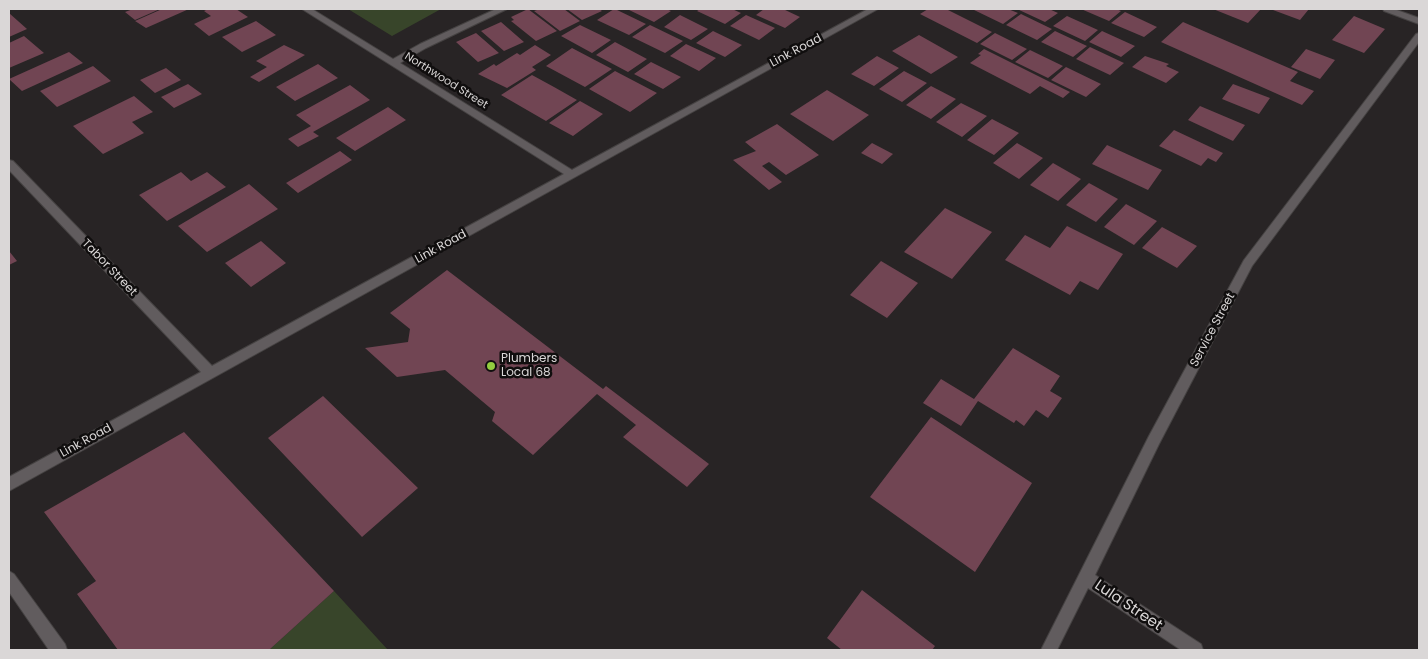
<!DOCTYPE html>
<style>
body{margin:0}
#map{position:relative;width:1428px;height:659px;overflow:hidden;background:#282425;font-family:Poppins,sans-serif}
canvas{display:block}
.frame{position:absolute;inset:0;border:10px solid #dad7d7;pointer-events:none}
</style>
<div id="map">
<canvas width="1428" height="659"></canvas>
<div class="frame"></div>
</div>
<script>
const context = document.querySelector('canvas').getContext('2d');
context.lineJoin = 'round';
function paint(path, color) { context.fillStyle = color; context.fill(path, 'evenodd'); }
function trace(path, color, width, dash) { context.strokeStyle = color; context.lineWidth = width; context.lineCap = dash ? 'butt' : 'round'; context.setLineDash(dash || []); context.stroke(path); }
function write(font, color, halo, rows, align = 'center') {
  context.font = font + ' Poppins,sans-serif'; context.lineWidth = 5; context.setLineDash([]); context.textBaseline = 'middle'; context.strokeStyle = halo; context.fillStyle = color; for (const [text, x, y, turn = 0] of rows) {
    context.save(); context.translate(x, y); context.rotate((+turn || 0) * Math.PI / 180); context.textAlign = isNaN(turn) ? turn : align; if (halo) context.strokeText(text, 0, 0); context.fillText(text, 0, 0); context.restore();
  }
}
const green = new Path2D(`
 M348 9H441L392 36Z
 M334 591 388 650H269Z`);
const building = new Path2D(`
 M133 9H160L135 20 125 12Z
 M162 9H189L146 28 135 21Z
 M208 9H236L248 17 209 36 194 24 211 16 204 11Z
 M528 9 557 31 536 41 511 21 514 20 511 17Z
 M536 9H564L580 21 560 31 534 11 537 10Z
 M567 9H599L602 11 582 20Z
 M614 9H615L646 24 629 35 597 20Z
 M627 9H666L671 11 654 22Z
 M700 9H732L741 13 725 24 697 11Z
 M764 9H783L800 17 785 28 756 15Z
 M928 9H946L992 32 977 43 920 14Z
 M972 9H1008L1018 13 1003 24Z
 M1017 9H1049L1058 13 1045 22Z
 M1081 9H1116L1121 11 1109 21Z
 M1213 9H1261L1248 23Z
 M1275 9H1309L1300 20 1273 10Z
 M1125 12 1157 27 1144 37 1111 23Z
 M9 13 27 29 9 37Z
 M1021 14 1052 29 1037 40 1006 25Z
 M680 15 708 29 691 40 664 27Z
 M746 15 775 28 759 40 730 26Z
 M1067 16 1098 30 1085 41 1053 26Z
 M1354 16 1385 29 1364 53 1332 40Z
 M256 21 276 35 242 52 222 37Z
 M501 22 524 42 504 51 481 31Z
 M1183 22 1298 72 1290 81 1314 91 1302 105 1161 42Z
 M580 25 611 40 592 53 561 36Z
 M650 25 683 41 665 53 632 37Z
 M713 31 742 45 725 57 696 43Z
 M1055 31 1087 46 1073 57 1041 42Z
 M1102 31 1135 46 1121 57 1089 42Z
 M476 33 499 53 478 62 456 42Z
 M995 33 1027 49 1012 60 980 44Z
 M919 35 958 57 931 74 892 51Z
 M24 36 44 53 9 68V43Z
 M615 42 647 59 628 72 596 55Z
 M686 44 716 58 699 71 670 56Z
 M284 45 305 55 259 82 250 77 267 67 256 61Z
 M535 45 551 55 532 67 536 70 507 88 478 74 494 64 496 66 517 53 520 55Z
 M1090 47 1124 63 1110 75 1076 59Z
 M572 48 612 69 585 87 546 66Z
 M984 49 1070 92 1063 98 1040 86 1030 94 970 63 981 55 978 54Z
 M1306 49 1335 60 1320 79 1291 67Z
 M1030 50 1063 66 1048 78 1015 62Z
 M69 52 83 63 22 91 9 79Z
 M877 56 899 68 874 86 851 74Z
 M1145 56 1169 64 1166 66 1179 72 1166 83 1132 67Z
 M651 62 681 77 663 89 634 74Z
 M318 64 338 78 295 101 276 87Z
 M93 66 111 81 57 107 40 91Z
 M1066 67 1101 84 1086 97 1051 80Z
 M166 68 181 80 155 93 140 80Z
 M615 71 657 93 630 112 589 89Z
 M904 71 927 83 902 102 879 89Z
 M532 75 554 87 537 99 554 87 577 100 546 121 501 95Z
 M188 84 202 94 174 108 161 97Z
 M1233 84 1270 98 1259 114 1222 99Z
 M350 85 370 100 313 132 319 136 298 147 288 139 311 126 296 115Z
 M931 86 956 99 931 119 906 105Z
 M827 90 869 115 833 141 790 114Z
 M134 96 153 112 132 122 144 133 103 154 73 126Z
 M580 101 603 114 573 136 549 123Z
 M961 103 987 116 962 137 936 122Z
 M1200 106 1245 125 1233 141 1188 120Z
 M388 107 406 120 355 151 336 138Z
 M992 119 1019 133 994 155 967 140Z
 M777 124 819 155 786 175 769 162 762 166 782 182 769 190 733 160 756 151 745 142Z
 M1174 130 1223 153 1216 162 1208 158 1201 166 1159 146Z
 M872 143 893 154 882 164 861 153Z
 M1017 143 1043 158 1019 179 993 163Z
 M1107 145 1162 170 1148 190 1092 164Z
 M340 151 352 160 298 193 286 183Z
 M1053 163 1081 179 1058 201 1030 185Z
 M181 172 191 181 207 172 226 187 167 221 139 195Z
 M1089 183 1118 199 1096 222 1066 205Z
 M249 184 278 209 207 252 178 226Z
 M1126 204 1157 221 1134 245 1104 227Z
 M945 208 992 232 952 279 904 252Z
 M1067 226 1123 254 1098 290 1080 281 1070 295 1005 260 1025 235 1050 248Z
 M1162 227 1197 246 1177 268 1142 248Z
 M261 241 286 263 251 287 225 263Z
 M9 251 17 261 9 265Z
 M881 261 918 283 887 318 850 295Z
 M447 270 603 389 606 386 709 464 687 487 623 437 636 425 597 394 533 455 492 421 495 412 445 370 397 377 365 348 408 342 410 329 390 313Z
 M1013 348 1060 376 1050 391 1062 398 1048 418 1036 410 1024 426 1016 420 1014 423 978 401 961 426 923 403 941 379 974 399Z
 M323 396 418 488 362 537 268 438Z
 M931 417 1032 483 975 572 870 497Z
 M184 432 334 591 269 650H118L77 594 96 581 44 512Z
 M862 590 935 646 932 650H842L827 638Z`);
const minor = new Path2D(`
 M302 9H312L393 59 420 44 496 9H507L426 48 400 63 572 170 868 9H878L9 491V477L201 372 9 170V160L13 161 212 366 564 174Z
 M1383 9H1394L1419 18V24L1384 11Z
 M1419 33V42L1252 266 1159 444 1095 575 1201 644 1203 650H1181L1088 588 1057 650H1041L1149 436 1244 260 1416 34Z
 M9 571 14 574 65 644 67 650H49L9 592Z`);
const markers = [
 [491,366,5,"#92cd3f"]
];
const farStreetnames = [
 ["Northwood Street",446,81,32]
];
const streetNames = [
 ["Link Road",796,51,-28],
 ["Link Road",441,247,-29],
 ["Tabor Street",109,268,46],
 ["Service Street",1213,330,-62],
 ["Link Road",86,441,-29]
];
const poiNames = [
 ["Plumbers",501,359],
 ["Local 68",501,373]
];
const nearStreetnames = [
 ["Lula Street",1128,606,34]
];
paint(green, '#38452a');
paint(building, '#714553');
trace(minor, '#454242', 2);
paint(minor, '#615c5e');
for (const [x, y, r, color] of markers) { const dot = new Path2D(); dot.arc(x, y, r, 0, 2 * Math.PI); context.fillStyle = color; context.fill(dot); trace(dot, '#100e0e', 2); }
write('11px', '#dad7d7', '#100e0e', farStreetnames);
write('12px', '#dad7d7', '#100e0e', streetNames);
write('12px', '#dad7d7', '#100e0e', poiNames, 'left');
write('15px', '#dad7d7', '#100e0e', nearStreetnames);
</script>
